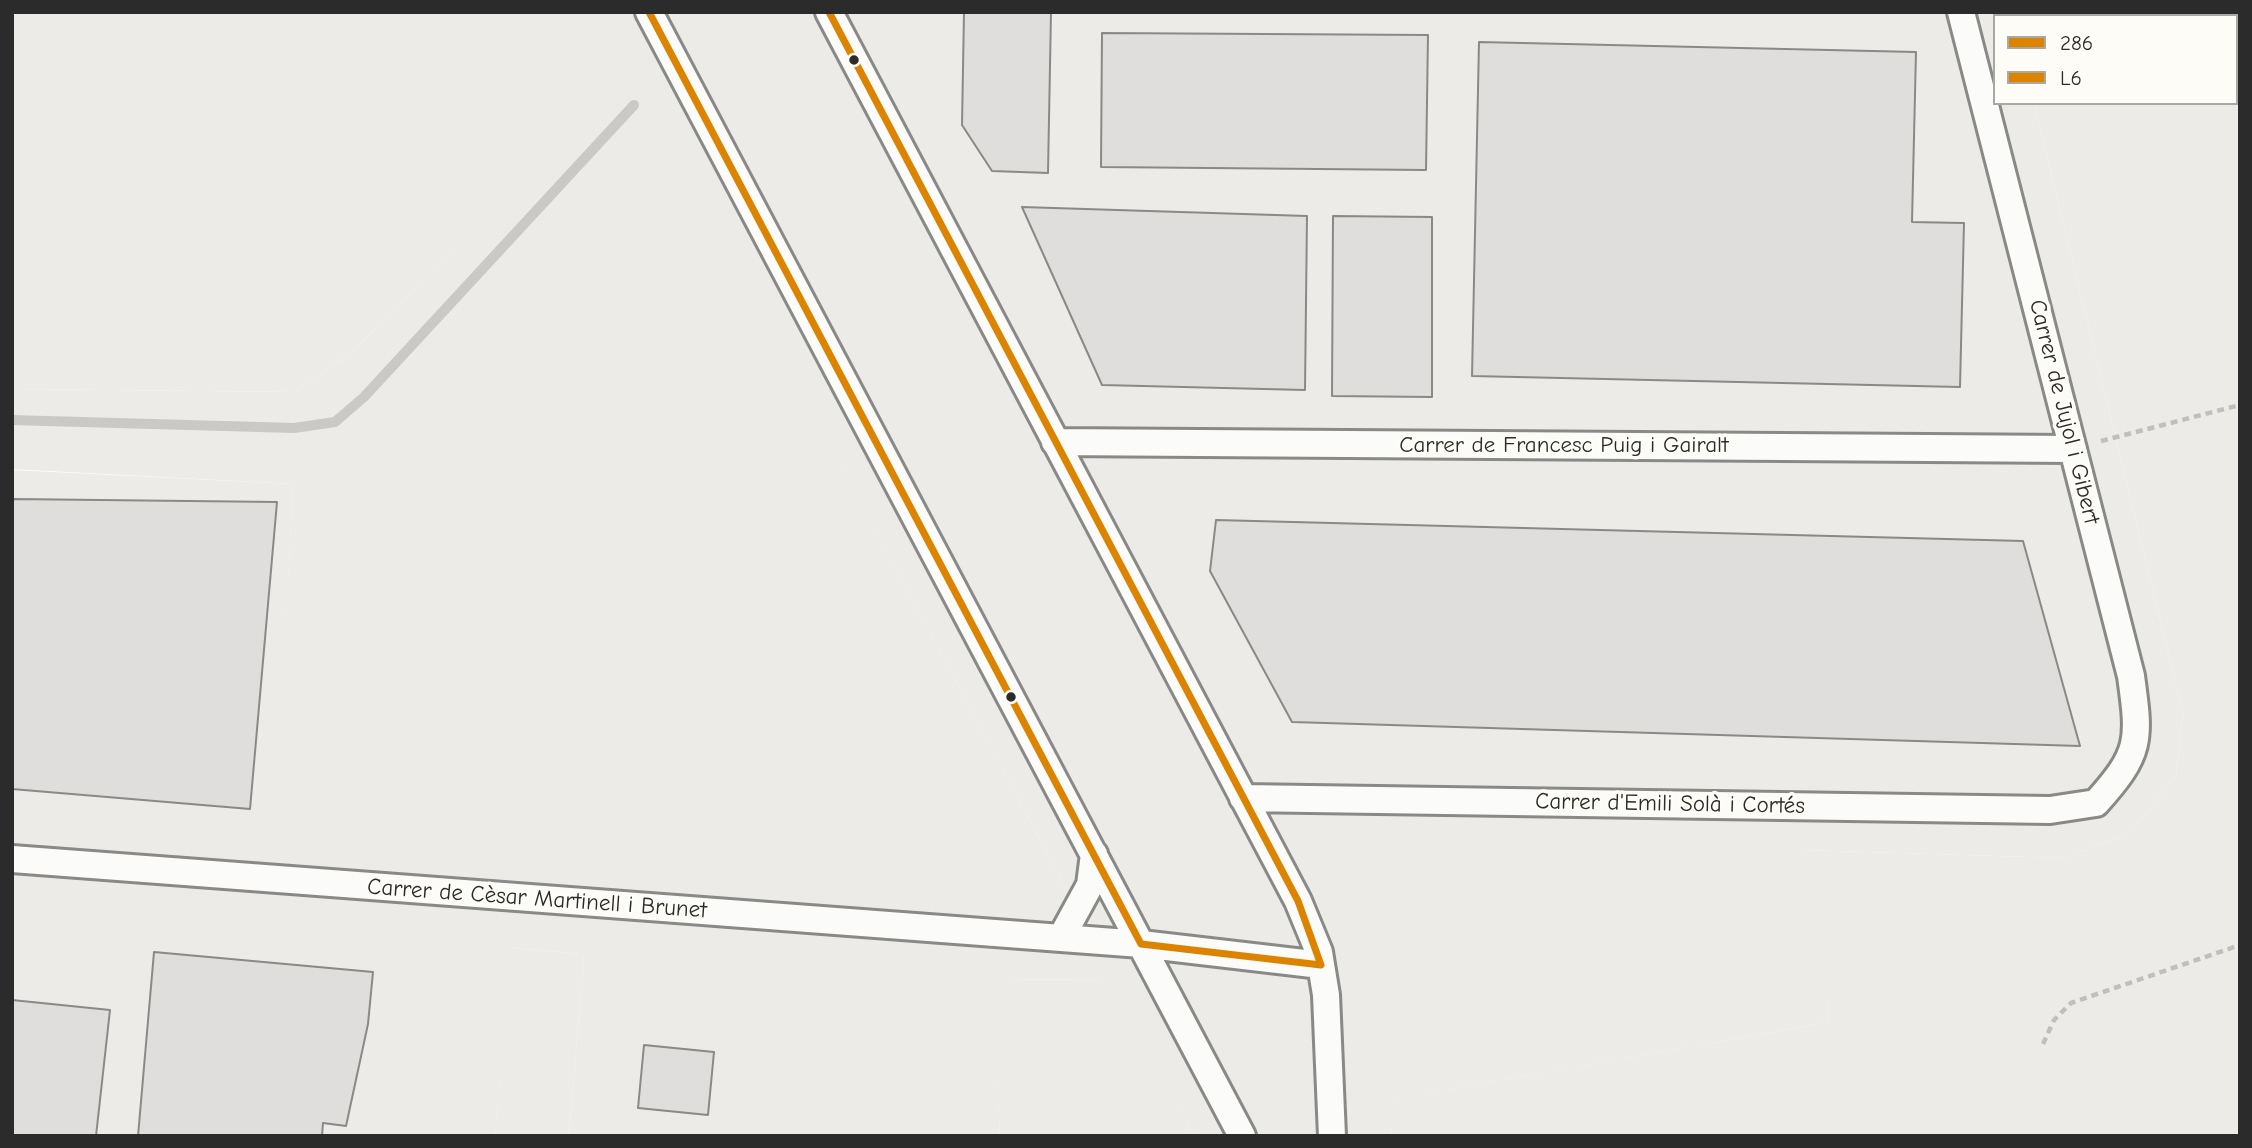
<!DOCTYPE html>
<meta charset="utf-8">
<style>
body{margin:0}
#map{position:relative;width:2252px;height:1148px;overflow:hidden;background:#fcfbf8;font-family:"Comic Neue",sans-serif}
canvas{display:block}
.frame{position:absolute;inset:0;border:14px solid #2b2b2b;pointer-events:none}
.legend{position:absolute;left:1993px;top:14px;width:245px;height:91px;box-sizing:border-box;background:#fdfcf7;border:2px solid #a9a8a5;margin:0;padding:9px 12px;list-style:none;font-size:21px;color:#2b2b2b}
.legend li{display:flex;align-items:center;gap:14px;height:35px}
.legend b{width:35px;border:2px solid #a9a8a5}
</style>
<div id="map">
<canvas width="2252" height="1148"></canvas>
<div class="frame"></div>
<ul class="legend">
<li><b style="height:9px;background:#dc8400"></b>286</li>
<li><b style="height:9px;background:#dc8400"></b>L6</li>
</ul>
</div>
<script>
const context = document.querySelector('canvas').getContext('2d');
context.lineJoin = 'round';
function paint(path, color) { context.fillStyle = color; context.fill(path, 'evenodd'); }
function trace(path, color, width, dash) { context.strokeStyle = color; context.lineWidth = width; context.lineCap = dash ? 'butt' : 'round'; context.setLineDash(dash || []); context.stroke(path); }
function write(font, color, halo, rows, align = 'center') {
  context.font = font + ' "Comic Neue",sans-serif'; context.lineWidth = 7; context.setLineDash([]); context.textBaseline = 'middle'; context.strokeStyle = halo; context.fillStyle = color; for (const [text, x, y, turn = 0] of rows) {
    context.save(); context.translate(x, y); context.rotate((+turn || 0) * Math.PI / 180); context.textAlign = isNaN(turn) ? turn : align; if (halo) context.strokeText(text, 0, 0); context.fillText(text, 0, 0); context.restore();
  }
}
const built = new Path2D(`
 M12 12H2011L2012 16H1995V103H2034L2183 714 2176 777 2129 834 2064 858 1801 850 1830 1022 1390 1100 1392 1136H1194L1112 979 993 980 1000 1136H569L584 954 512 948 495 1136H12V470L293 484 276 832 1066 889 631 67 357 347 296 392 12 389Z`);
const green = new Path2D(`
 M672 12H799L1273 906 1272 920 1252 928 1182 918 1154 912 1142 899Z
 M2011 12H2240V1136H1392L1389 1100 1830 1022 1800 850 2064 858 2129 834 2176 777 2183 714 2034 103H2236V16H2012Z
 M631 66 1066 889 1034 909 275 832 293 484 12 469V389L296 392 357 347Z
 M511 948 584 954 569 1136H495Z
 M1113 979 1194 1136H1000L992 980Z
 M1259 1007 1311 1015 1316 1136H1262L1207 1018 1232 1009Z`);
const stream = new Path2D(`
 M12 420 294 428 335 422 364 397 634 105`);
const building = new Path2D(`
 M964 12H1051L1048 173 992 171 962 125Z
 M1102 33 1428 35 1426 170 1101 167Z
 M1479 42 1916 52 1912 222 1964 223 1960 387 1472 376Z
 M1022 207 1307 216 1305 390 1102 385Z
 M1333 216 1432 217V397L1332 396Z
 M12 499 277 502 250 809 12 789Z
 M1216 520 2023 541 2080 746 1292 722 1210 571Z
 M154 952 373 972 368 1024 346 1126 323 1123 322 1136H138Z
 M12 1000 110 1010 96 1136H12Z
 M644 1045 714 1052 708 1115 638 1108Z`);
const path = new Path2D(`
 M2101 441 2240 405
 M2043 1044 2054 1020 2071 1003 2240 945`);
const street = new Path2D(`
 M649 12 1242 1136
 M829 12 1298 901 1319 952 1326 995 1332 1136
 M1055 442 2073 449
 M1243 798 2050 810 2096 803C2141 753 2140 741 2131 676L1961 12
 M12 859 1141 944 1321 965
 M1061 938 1090 885 1094 854`);
const bus1 = new Path2D(`
 M829 12 1298 901 1321 965 1141 944 1011 698`);
const bus2 = new Path2D(`
 M649 12 1011 698`);
const markers = [
 [854,60,6,"#2b2b2b"],
 [1011,697,6,"#2b2b2b"]
];
const streetNames = [
 ["Carrer de Jujol i Gibert",2064,412,76],
 ["Carrer de Francesc Puig i Gairalt",1564,445],
 ["Carrer d'Emili Solà i Cortés",1670,804,1],
 ["Carrer de Cèsar Martinell i Brunet",537,899,4]
];
paint(built, '#ecebe7');
paint(green, '#ecebe8');
trace(stream, '#cac9c6', 10);
paint(building, '#dfdedc');
trace(building, '#898987', 2);
trace(street, '#898987', 32);
trace(path, '#c0bfbc', 4.5, [7, 5]);
trace(street, '#fbfbf9', 26);
trace(bus1, '#dc8400', 7);
trace(bus2, '#dc8400', 7);
for (const [x, y, r, color] of markers) { const dot = new Path2D(); dot.arc(x, y, r, 0, 2 * Math.PI); context.fillStyle = color; context.fill(dot); trace(dot, '#fdfcf7', 2.5); }
write('23px', '#2b2b2b', '#fdfcf7', streetNames);
</script>
